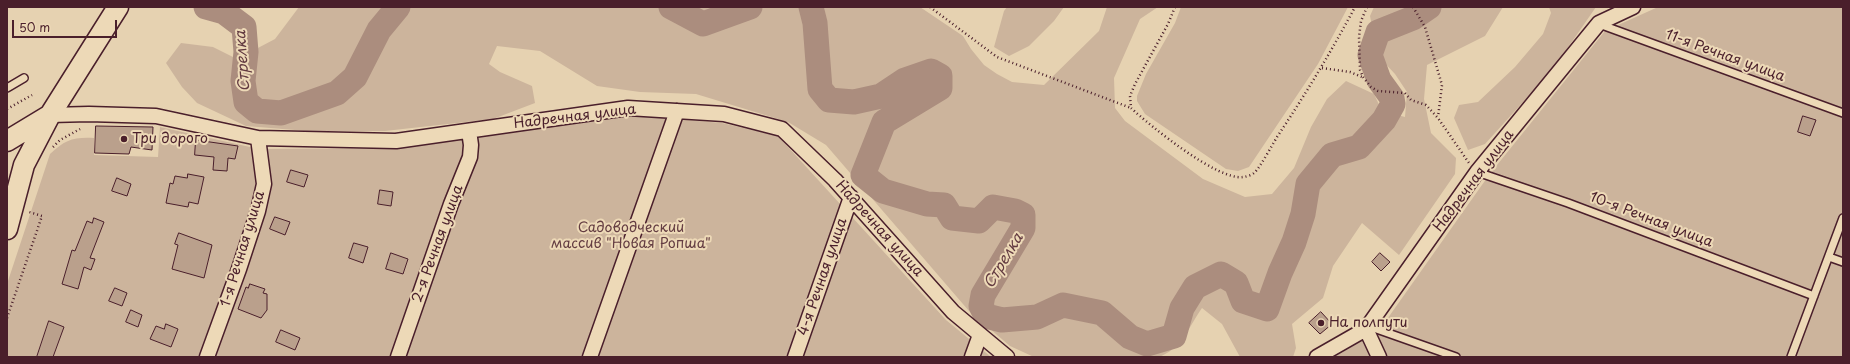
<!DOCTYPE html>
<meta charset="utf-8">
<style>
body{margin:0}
#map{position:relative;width:1850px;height:364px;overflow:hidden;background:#e6d2b1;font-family:"Playpen Sans",sans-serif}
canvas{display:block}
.frame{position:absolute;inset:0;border:8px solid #4a1f2b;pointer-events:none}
.scale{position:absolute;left:12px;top:20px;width:105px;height:18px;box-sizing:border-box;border:2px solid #4a1f2b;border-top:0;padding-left:5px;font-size:12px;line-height:14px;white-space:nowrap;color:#4a1f2b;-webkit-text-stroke:3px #edd9b7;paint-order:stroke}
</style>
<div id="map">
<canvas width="1850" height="364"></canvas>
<div class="frame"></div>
<div class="scale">50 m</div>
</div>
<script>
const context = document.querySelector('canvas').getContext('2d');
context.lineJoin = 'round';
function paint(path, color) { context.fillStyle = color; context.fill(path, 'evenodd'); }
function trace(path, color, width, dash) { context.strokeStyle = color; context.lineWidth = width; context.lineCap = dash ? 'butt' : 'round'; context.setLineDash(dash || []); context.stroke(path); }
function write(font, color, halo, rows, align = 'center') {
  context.font = font + ' "Playpen Sans",sans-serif'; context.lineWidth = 4; context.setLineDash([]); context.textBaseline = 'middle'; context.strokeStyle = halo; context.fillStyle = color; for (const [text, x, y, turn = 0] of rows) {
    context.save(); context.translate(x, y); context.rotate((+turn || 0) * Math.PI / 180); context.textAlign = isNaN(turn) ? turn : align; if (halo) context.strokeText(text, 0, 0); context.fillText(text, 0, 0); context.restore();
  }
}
const green = new Path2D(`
 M299 7H920L963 36 971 49 984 65 997 74 1012 82 1044 85 1099 31 1107 7H1158L1140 19 1114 78 1115 108 1125 121 1203 179 1245 197 1272 194 1294 168 1311 127 1327 99 1346 81 1374 94 1382 111 1405 117 1407 92 1395 74 1378 56 1370 16 1374 7H1503L1485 36 1427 65 1424 99 1431 133 1456 158 1455 174 1399 255 1362 223 1333 266 1323 298 1292 324 1296 348 1293 357H1240L1222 324 1202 308C1190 325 1180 351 1158 357H1034L1010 346 969 311 826 145 788 122 696 94 640 92 597 86 540 51 497 46 489 64 500 72 532 86 535 103 493 119 385 131H307L246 126 197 103 182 87 166 63 181 43 213 47 237 59 275 39Z
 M1007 7H1064L1054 21 1029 46 1009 56 994 47 1004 11Z
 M1181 7H1348L1318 64 1249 167 1238 171 1226 169 1145 114 1137 101V96L1146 74 1175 23Z
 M1549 7H1596L1553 69 1485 144 1468 150 1454 118 1459 105 1478 102 1515 67 1543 34 1551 13Z
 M1658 7H1843V357H1334L1378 332 1489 175 1605 31Z
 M628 115 722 123 778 136 946 320 991 357H7V284L50 154C65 140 73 137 94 138V155L158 157 160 127 259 149 397 148Z`);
const river = new Path2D(`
 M206 7 224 12 244 27 246 52 243 81 246 102 257 111 281 113 337 93 355 77 379 30 398 7
 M671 7 703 24 750 7
 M811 7 815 23 820 89 829 100 854 102 881 96 905 80 931 71 940 76V88L884 122 863 175 883 191 927 204 944 205 952 218 979 221 993 207 1015 211 1023 215V228L983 295 981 306 986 316 1002 320 1037 317 1063 305 1102 313 1130 337 1147 344 1174 336 1182 308 1195 287 1221 274 1236 283 1243 301 1267 309 1280 273 1294 242 1303 214 1308 184 1332 155 1359 147 1384 120 1393 104 1392 98 1379 80 1370 55 1378 32 1413 18 1429 7`);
const building = new Path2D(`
 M1803 116 1816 120 1810 136 1798 132Z
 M96 126 153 127 152 150 131 147 129 154 95 153Z
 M196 140 238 146 235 159 228 158 227 171 213 170 214 157 195 155Z
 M291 170 308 175 304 187 287 182Z
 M188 174 204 177 198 204 189 202 188 207 166 203 170 183 173 184 175 176 187 178Z
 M117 178 131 184 127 196 112 191Z
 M380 190 393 192 391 206 378 204Z
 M275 217 290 222 285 235 270 229Z
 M94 218 104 222 90 258 95 259 91 270 84 267 78 289 62 284 72 250 75 251 87 221 92 223Z
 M179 233 212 245 204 278 172 269 178 245 175 244Z
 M354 243 368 247 363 263 349 258Z
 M391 253 408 259 403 274 386 269Z
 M1380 253 1390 262 1381 271 1372 262Z
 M250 284 265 289 263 293 267 294V310L261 318 238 309 246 287 248 288Z
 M115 288 127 293 122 306 109 301Z
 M131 310 142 315 138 327 126 322Z
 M1321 312 1332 324 1320 334 1309 323Z
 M49 321 64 327 53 357H37Z
 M166 324 178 329 171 347 150 339 156 326 164 329Z
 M281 330 300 338 295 350 276 342Z`);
const path = new Path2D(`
 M930 7 997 57 1131 108
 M1175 7 1168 24 1135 84 1130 96 1131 108C1149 125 1218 181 1243 177 1245 177 1252 175 1254 173 1260 168 1272 145 1277 137 1305 95 1331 52 1355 7
 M1367 7 1361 21 1359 37 1360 70 1363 77 1371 87 1378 91 1405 93 1411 100 1426 105 1438 118 1469 163
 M1413 7 1425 27 1442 85 1438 117
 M1322 68 1350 72 1362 77
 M7 109 32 95
 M53 147 60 140 80 129
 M7 318 42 216 29 212`);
const service = new Path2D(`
 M1599 24 1843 113
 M7 88 24 78
 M1477 172 1568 203 1814 296
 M1829 257 1843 262
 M1368 326 1456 357
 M1791 357 1843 218`);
const minor = new Path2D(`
 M50 115 89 114 156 116 258 138 396 141 628 108 724 114 782 129 835 180 953 312 1007 357
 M1366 329 1379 357
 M207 357 239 269 258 211 264 184 258 138
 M398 357 451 204 470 157 471 145 469 131
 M590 357 677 111
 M795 357 851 197
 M972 357 980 335
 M1317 357 1366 329 1477 172 1599 23 1633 7`);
const secondary = new Path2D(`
 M7 141 50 115
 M7 229 24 165 50 115 118 7`);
const markers = [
 [124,139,4,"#4a1f2b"],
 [1321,323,4,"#4a1f2b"]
];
const streetNames = [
 ["11-я Речная улица",1725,56,20],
 ["Надречная улица",575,117,-7],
 ["Надречная улица",1474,181,-53],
 ["10-я Речная улица",1651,220,21],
 ["Надречная улица",879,229,48],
 ["2-я Речная улица",438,244,-70],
 ["1-я Речная улица",243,249,-73],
 ["4-я Речная улица",823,277,-71]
];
const poiNames = [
 ["Три дорого",132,139],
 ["На полпути",1329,323]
];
const parkNames = [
 ["Садоводческий",631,228],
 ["массив \"Новая Ропша\"",631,244]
];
const waterNames = [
 ["Стрелка",243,61,-94],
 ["Стрелка",1004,261,-59]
];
paint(green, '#ccb49c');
trace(river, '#ab8d7e', 25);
paint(building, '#baa08c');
trace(building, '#4a1f2b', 1);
trace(service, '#4a1f2b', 10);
trace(minor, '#4a1f2b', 17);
trace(secondary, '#4a1f2b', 23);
trace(path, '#4a1f2b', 2.5, [1, 3]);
trace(service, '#edd9b7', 7);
trace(minor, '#edd9b7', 14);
trace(secondary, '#edd9b7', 20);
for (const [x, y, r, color] of markers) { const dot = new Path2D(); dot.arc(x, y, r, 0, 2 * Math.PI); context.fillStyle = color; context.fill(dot); trace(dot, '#edd9b7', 1.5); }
write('14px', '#4a1f2b', '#edd9b7', streetNames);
write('14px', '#4a1f2b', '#edd9b7', poiNames, 'left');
write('14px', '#643d42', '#edd9b7', parkNames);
write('italic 15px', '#623a40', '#edd9b7', waterNames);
</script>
